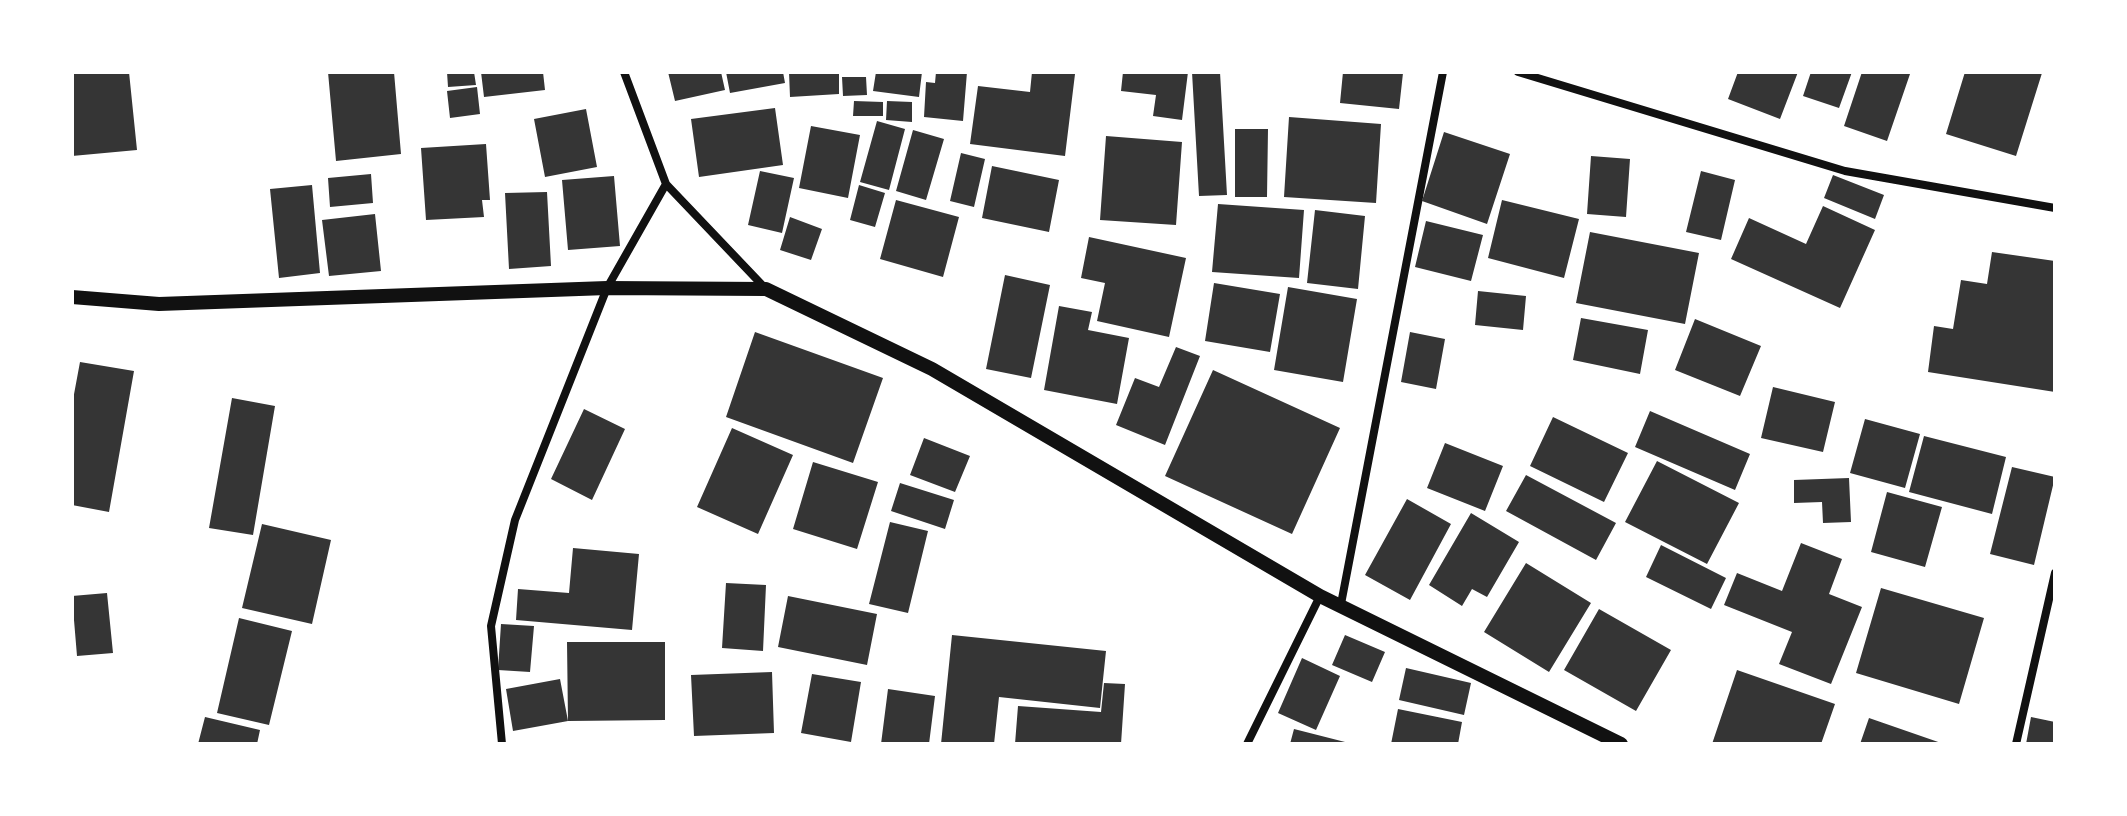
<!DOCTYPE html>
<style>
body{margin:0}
#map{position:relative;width:2127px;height:816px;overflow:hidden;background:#fff;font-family:Literata,serif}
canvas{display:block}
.frame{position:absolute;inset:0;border:74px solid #fff;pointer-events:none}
</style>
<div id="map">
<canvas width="2127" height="816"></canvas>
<div class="frame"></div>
</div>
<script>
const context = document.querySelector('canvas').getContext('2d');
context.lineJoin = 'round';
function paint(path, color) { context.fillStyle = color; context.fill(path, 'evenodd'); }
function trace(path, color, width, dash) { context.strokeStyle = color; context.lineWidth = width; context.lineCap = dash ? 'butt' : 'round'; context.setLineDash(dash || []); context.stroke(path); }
const building = new Path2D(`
 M72 72H129L137 150 72 156Z
 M328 72H394L401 154 336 161Z
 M447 72H474L476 85 448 87Z
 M481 72H543L545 90 484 97Z
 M668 72H721L725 90 675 101Z
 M726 72H783L785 83 730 93Z
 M789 72H839V94L790 97Z
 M876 72H922L919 97 873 91Z
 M936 72H967L963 121 924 117 926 82 935 83Z
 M1032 72 1075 74 1065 156 970 144 978 86 1030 92Z
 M1123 72H1188L1182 120 1153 116 1156 95 1121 91Z
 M1192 72H1220L1227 195 1199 196Z
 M1343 72 1403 73 1399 109 1340 103Z
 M1738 72H1798L1780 119 1728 99Z
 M1811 72H1852L1839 108 1803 96Z
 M1862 72 1910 74 1887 141 1844 126Z
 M1965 72 2042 73 2016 156 1946 134Z
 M842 77H866L867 95 843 96Z
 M477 87 480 114 450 118 447 91Z
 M854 101 883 102V116H853Z
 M887 101 912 102V122L886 120Z
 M775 108 783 165 699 177 691 119Z
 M586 109 597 167 545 177 534 119Z
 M1289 117 1381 124 1376 203 1284 197Z
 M877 121 905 129 889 190 860 182Z
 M811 126 860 135 848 198 799 188Z
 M1235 129H1268L1267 197H1235Z
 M913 130 944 139 926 200 896 191Z
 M1444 132 1510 154 1487 224 1422 201Z
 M1106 136 1182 142 1176 225 1100 220Z
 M486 144 490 200H482L484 217 426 220 421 148Z
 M961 153 985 159 974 207 950 201Z
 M1591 156 1630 159 1626 217 1587 214Z
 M992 166 1059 180 1049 232 982 218Z
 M760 171 794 178 782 233 748 225Z
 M1701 171 1735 180 1721 240 1686 232Z
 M371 174 373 203 330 207 328 178Z
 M1833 175 1884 195 1875 219 1824 198Z
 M614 176 620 246 568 250 562 180Z
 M312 185 320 273 279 278 270 189Z
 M859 185 885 193 875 227 850 220Z
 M547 192 551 266 509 269 505 193Z
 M896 200 959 217 943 277 880 259Z
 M1502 200 1579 219 1564 278 1488 258Z
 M1218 204 1304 210 1299 278 1212 272Z
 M1823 206 1875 230 1840 308 1731 259 1749 218 1806 244Z
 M1315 210 1365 216 1358 289 1307 283Z
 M375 214 381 271 329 276 322 220Z
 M790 217 822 229 811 260 780 250Z
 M1426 221 1483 235 1471 281 1415 267Z
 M1590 232 1699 253 1685 324 1576 303Z
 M1089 237 1186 258 1169 337 1097 321 1105 283 1081 278Z
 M1992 252 2055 261V392L1928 372 1934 326 1953 329 1961 280 1987 284Z
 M1005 275 1050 285 1031 378 986 369Z
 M1214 283 1280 294 1270 352 1205 341Z
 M1288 287 1357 299 1343 382 1274 370Z
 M1478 291 1526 296 1523 330 1475 325Z
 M1059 306 1092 312 1088 330 1129 338 1117 404 1044 390Z
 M1581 318 1648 330 1640 374 1573 360Z
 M1695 319 1761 346 1740 396 1675 370Z
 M755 332 883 378 853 463 726 417Z
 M1410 332 1445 339 1436 389 1401 382Z
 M1176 347 1200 356 1165 445 1116 425 1135 378 1159 387Z
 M80 362 134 371 109 512 72 505V405Z
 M1213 370 1340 428 1292 534 1165 476Z
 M1773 387 1835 402 1823 452 1761 438Z
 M232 398 275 406 253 535 209 528Z
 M584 409 625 429 592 500 551 479Z
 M1650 411 1750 454 1735 490 1635 447Z
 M1553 417 1628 453 1604 502 1530 466Z
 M1865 419 1920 434 1905 488 1850 473Z
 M732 428 793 455 758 534 697 507Z
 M1924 436 2006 457 1992 514 1909 492Z
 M924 438 970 456 955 492 910 475Z
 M1445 443 1503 466 1485 511 1427 488Z
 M1657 461 1739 503 1707 564 1625 522Z
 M813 462 878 482 857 549 793 529Z
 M2012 467 2055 477 2034 565 1990 554Z
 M1526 475 1616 523 1596 560 1506 511Z
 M1849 478 1851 522 1823 523 1822 502 1794 503V480Z
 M900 483 954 500 945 529 891 511Z
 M1887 492 1942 507 1925 567 1871 552Z
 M1407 499 1451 524 1410 600 1365 575Z
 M1471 513 1519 542 1487 597 1472 589 1462 606 1429 585Z
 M890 522 928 531 908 613 869 604Z
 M262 524 331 540 312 624 242 608Z
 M1801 543 1842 559 1829 594 1862 607 1831 684 1779 664 1792 632 1724 605 1737 573 1782 591Z
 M1661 545 1726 578 1711 609 1646 577Z
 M573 548 639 554 632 630 516 620 518 589 569 593Z
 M1526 563 1591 603 1549 672 1484 632Z
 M726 583 766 585 763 651 722 648Z
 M1881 588 1984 618 1959 704 1856 673Z
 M107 593 113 653 77 656 72 596Z
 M788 596 877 614 867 665 778 647Z
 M1599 609 1671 650 1636 711 1564 670Z
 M239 618 292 631 269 725 217 713Z
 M501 624 534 626 530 672 498 670Z
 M952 635 1106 651 1100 708 999 697 994 744H941Z
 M1345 635 1385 652 1372 682 1332 665Z
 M567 642H665V720L568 721Z
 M1302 658 1340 676 1316 730 1278 713Z
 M1406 668 1471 683 1464 715 1399 700Z
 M1737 670 1835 704 1821 744H1712Z
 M772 672 774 733 694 736 691 675Z
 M812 674 861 682 851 742 801 733Z
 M560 679 568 721 513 731 506 689Z
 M1104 683 1125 684 1121 744H1015L1018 706 1101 712Z
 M888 689 935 696 929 744H881Z
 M1398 709 1462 722 1458 744H1391Z
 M205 717 260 730 257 744H198Z
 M2031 717 2055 722V744H2026Z
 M1869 718 1944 744H1860Z
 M1294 729 1349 743 1348 744H1290Z`);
const minor = new Path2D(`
 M624 72 666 184 765 288
 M1518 72 1845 171 2055 208
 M1341 604 1443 72
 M502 744 491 626 515 520 607 288 666 184
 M1247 744 1320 596
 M2016 744 2055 573`);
const tertiary = new Path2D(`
 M72 297 159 304 607 288 766 289 932 369 1320 596 1621 744`);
paint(building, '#353535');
trace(minor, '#111', 8);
trace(tertiary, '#111', 14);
</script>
